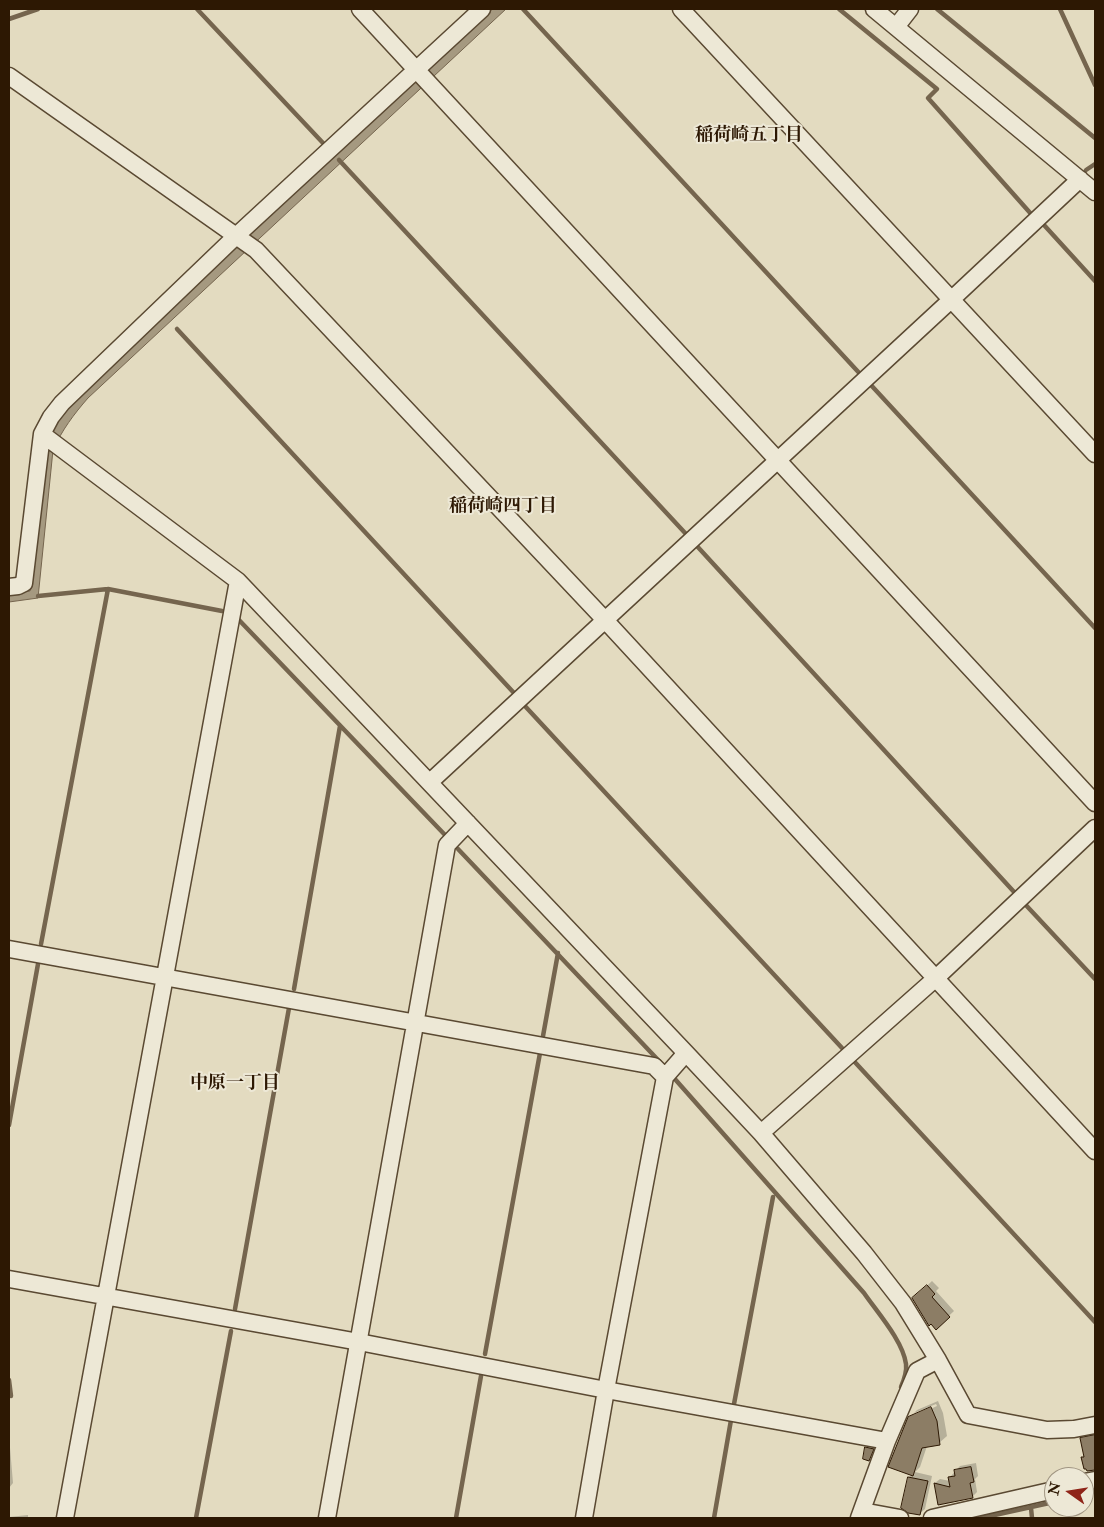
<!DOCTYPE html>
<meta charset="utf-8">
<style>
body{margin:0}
#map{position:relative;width:1104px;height:1527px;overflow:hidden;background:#e3dbc0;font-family:"IM FELL Double Pica",serif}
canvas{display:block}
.frame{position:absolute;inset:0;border:10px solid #2d1803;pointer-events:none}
.north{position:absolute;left:1044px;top:1467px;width:50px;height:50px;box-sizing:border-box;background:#ede8d6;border:1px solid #a09582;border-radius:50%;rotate:283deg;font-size:14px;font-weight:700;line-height:20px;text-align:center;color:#2d1803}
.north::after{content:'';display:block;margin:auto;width:18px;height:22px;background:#8f2418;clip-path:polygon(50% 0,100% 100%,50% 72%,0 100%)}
</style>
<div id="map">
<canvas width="1104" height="1527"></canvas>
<div class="frame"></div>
<div class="north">N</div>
</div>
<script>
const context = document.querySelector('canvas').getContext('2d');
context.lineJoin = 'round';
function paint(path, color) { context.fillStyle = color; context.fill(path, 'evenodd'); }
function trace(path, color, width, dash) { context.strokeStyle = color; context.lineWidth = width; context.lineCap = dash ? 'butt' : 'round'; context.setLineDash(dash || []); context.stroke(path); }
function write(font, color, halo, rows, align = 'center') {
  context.font = font + ' "IM FELL Double Pica","Noto Serif JP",serif'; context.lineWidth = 4; context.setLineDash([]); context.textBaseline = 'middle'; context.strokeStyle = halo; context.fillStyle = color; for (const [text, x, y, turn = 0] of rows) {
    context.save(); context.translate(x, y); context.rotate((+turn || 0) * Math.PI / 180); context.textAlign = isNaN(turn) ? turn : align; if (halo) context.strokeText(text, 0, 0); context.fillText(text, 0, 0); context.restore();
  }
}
const water = new Path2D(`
 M493 9H506L88 398C74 414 62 430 53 450L38 598 9 602V593L30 591 46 443 53 426 83 390Z`);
const shadow = new Path2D(`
 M932 1281 939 1288 936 1291 954 1311 936 1328 913 1299Z
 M938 1401 943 1413 947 1436 939 1443 927 1446 920 1467 915 1472 932 1476 925 1509 919 1514 909 1477 912 1474 909 1418 913 1414V1417L937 1406 936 1404 914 1413 917 1410Z
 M1095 1431V1469H1092L1083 1458 1085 1456 1081 1438 1086 1433Z
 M9 1436 13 1483 9 1488Z
 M869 1446 875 1447 869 1459 866 1448Z
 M976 1463 978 1476 975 1479 977 1492 972 1497 939 1504 935 1483 940 1479 950 1481V1477L960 1466Z
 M28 1515V1518H9V1517Z`);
const stream = new Path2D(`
 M197 9 323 143
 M523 9 862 376
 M839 9 937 89 928 98 1032 215
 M937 9 1095 138
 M1060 9 1095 85
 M9 19 38 9
 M339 160 686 534
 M1086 170 1095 164
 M1044 225 1095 281
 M177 329 514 693
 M870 384 1095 628
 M696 545 1015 893
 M38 596 108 589 222 611
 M239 620 446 836
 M524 705 842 1048
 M458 849 660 1062
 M1023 902 1095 979
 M41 944 108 589
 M294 989 340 726
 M543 1036 558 953
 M852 1059 1095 1322
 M674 1078 864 1293C877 1312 903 1341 906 1364 907 1372 904 1380 901 1387
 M9 1125 38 964
 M235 1309 289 1008
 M485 1354 540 1053
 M9 1380 11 1396
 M734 1404 773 1197
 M1084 1494 1095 1491
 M1031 1508 1032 1518
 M196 1518 231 1331
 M456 1518 481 1376
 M714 1518 731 1420
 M981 1518 1054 1502`);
const building = new Path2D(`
 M927 1285 935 1294 932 1297 950 1317 936 1330 931 1324 929 1326 912 1298Z
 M931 1407 937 1421 940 1445 922 1448 913 1476 888 1467 908 1417Z
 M1095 1435V1470L1087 1471 1086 1469H1084L1081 1457H1084L1080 1438Z
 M865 1447 874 1449 869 1461 863 1459Z
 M971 1467 974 1482 970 1483 973 1498 938 1505 934 1483 950 1487 948 1477 955 1476 954 1470Z
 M908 1477 928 1481 920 1515 908 1513 901 1508Z`);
const minor = new Path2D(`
 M360 9 1095 803
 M681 9 1095 454
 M874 9 1095 192
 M896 27 910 9
 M9 76 256 250 605 620 1095 1151
 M42 434 238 581 686 1053 761 1133 864 1253 903 1303 938 1360 968 1415 1047 1430 1074 1429 1095 1425
 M9 587 18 586 24 583 42 434 51 417 62 403 236 236 482 9
 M430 782 952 299 1080 179
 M9 949 654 1066 665 1077
 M761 1133 936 978 1095 828
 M9 1279 359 1342 606 1390 887 1441
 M1084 1482 1095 1480
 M862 1511 900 1518
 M65 1518 238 581
 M327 1518 447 845 468 823
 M584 1518 606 1390 665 1077 686 1053
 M859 1518 887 1441 917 1371 938 1360
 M932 1518 1054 1490`);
const neighbourhoodNames = [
 ["稲荷崎五丁目",749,136],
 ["稲荷崎四丁目",503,507],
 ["中原一丁目",235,1084]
];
paint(water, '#a59980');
trace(water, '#75654e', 1);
paint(shadow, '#0003');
trace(stream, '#75654e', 4.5);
paint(building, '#8c7d65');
trace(building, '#2d1803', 1);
trace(minor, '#5a4932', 19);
trace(minor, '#ede8d6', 16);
write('bold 18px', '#2d1803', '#ede8d6', neighbourhoodNames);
</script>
